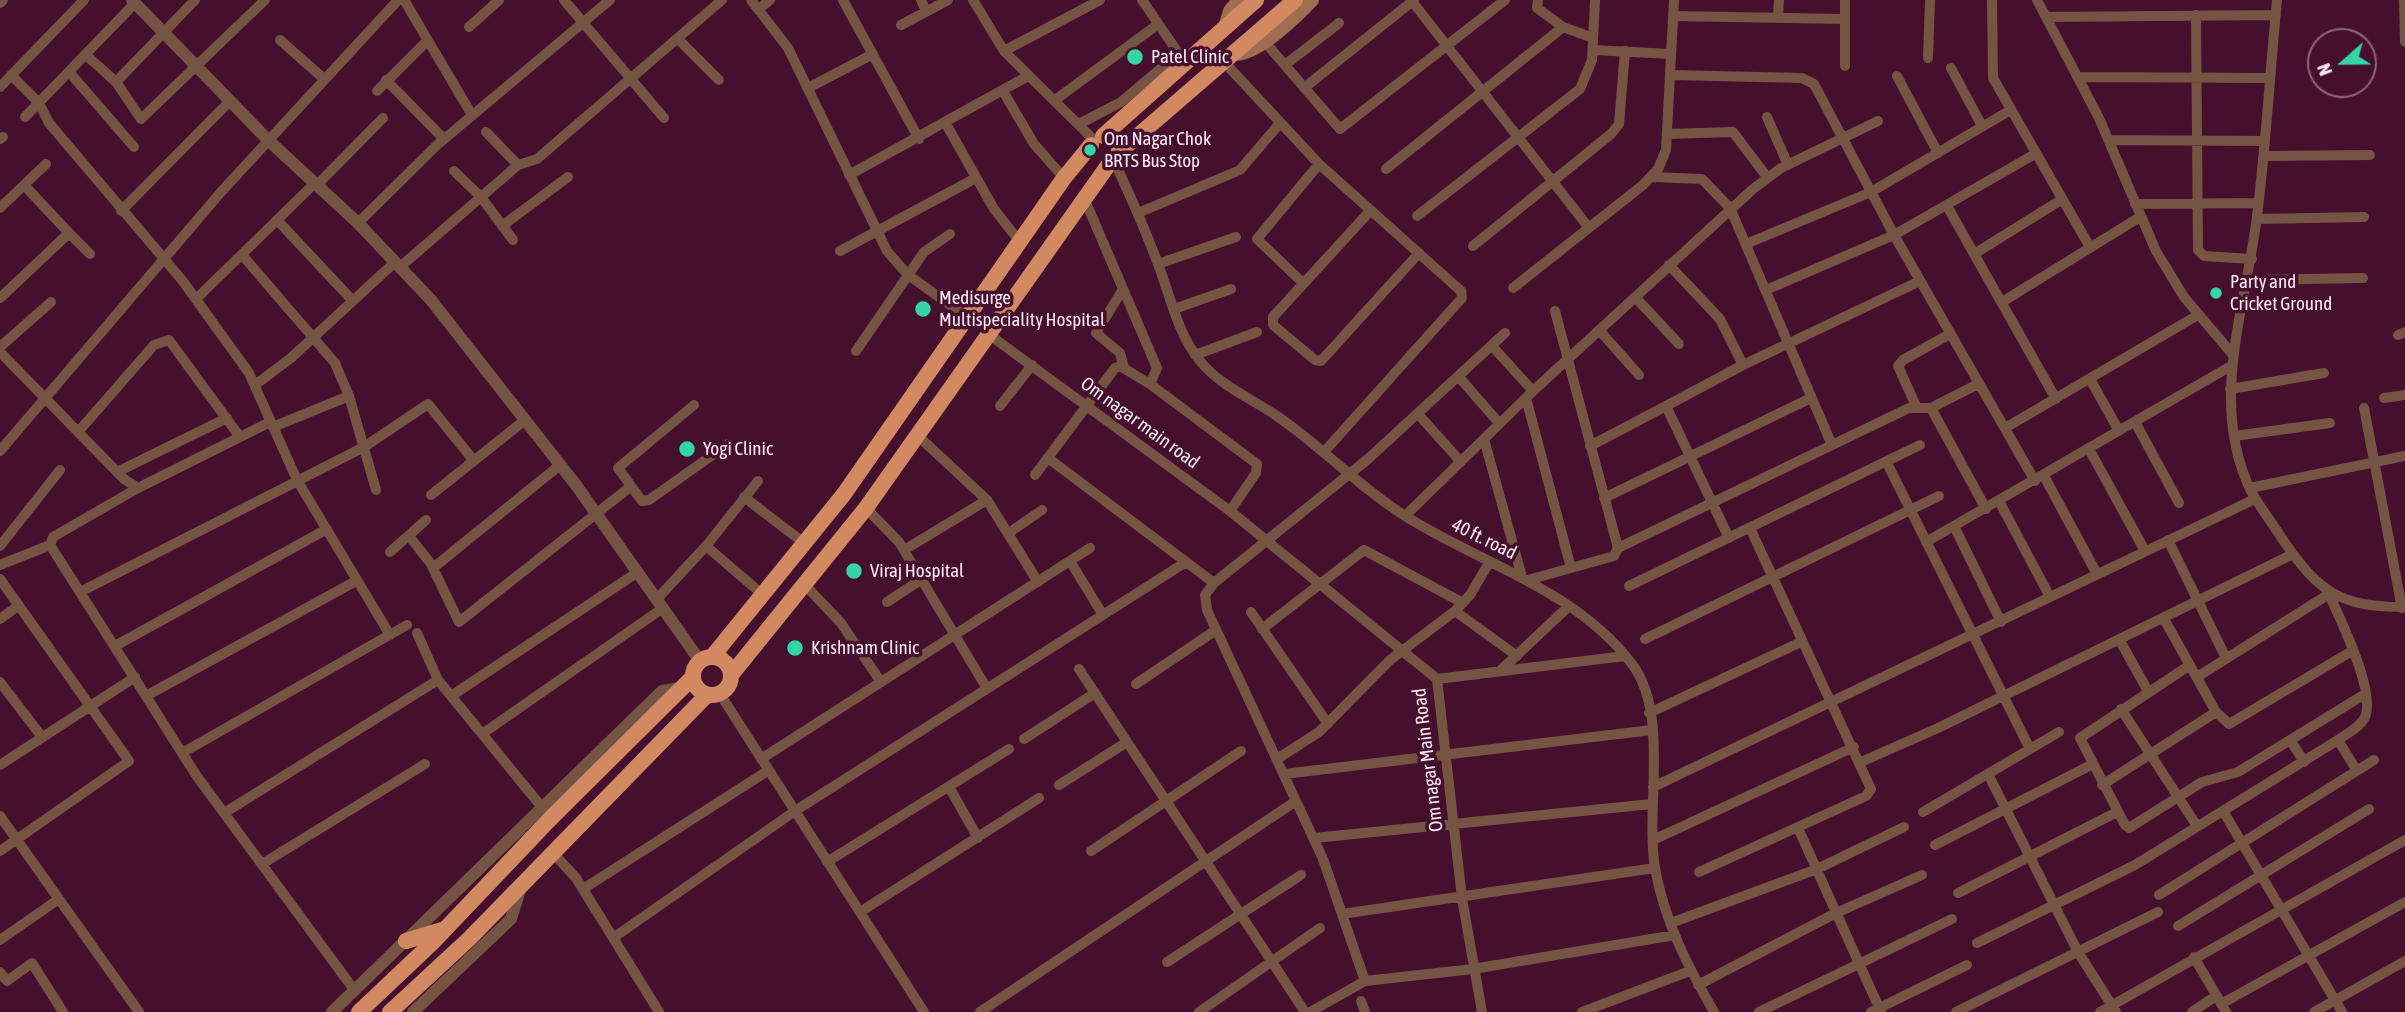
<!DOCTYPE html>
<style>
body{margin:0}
#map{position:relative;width:2405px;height:1012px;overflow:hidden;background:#44102e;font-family:"Asap Condensed",sans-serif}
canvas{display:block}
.north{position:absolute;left:2307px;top:28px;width:70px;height:70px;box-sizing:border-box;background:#44102e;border:2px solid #8f677d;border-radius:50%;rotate:249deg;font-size:19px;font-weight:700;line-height:28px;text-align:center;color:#ffe9f3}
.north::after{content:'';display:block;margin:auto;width:24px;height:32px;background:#35d4a7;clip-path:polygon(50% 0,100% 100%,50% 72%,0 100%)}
</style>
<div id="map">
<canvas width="2405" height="1012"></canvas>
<div class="north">N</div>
</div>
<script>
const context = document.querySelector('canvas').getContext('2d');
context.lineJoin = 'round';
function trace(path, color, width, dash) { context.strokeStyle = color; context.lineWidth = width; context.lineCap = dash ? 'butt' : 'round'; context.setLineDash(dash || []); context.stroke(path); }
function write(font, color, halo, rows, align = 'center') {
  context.font = font + ' "Asap Condensed",sans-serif'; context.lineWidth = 7; context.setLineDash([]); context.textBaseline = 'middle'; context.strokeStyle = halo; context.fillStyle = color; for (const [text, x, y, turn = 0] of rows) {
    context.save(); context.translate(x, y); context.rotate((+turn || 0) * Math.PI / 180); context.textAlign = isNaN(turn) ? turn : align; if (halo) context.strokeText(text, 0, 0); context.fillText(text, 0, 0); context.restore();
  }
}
const minor = new Path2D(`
 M404 0 472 115
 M564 0 664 118
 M751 0 788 48 887 251 907 274 968 318
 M843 0 919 139
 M921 0 926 11
 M973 0 1004 51 1094 140
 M1142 0 1181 57
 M1411 0 1589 228
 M1538 0 1537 8 1563 27
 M1992 0 1993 78 2090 247
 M2037 0 2099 118 2156 251 2184 297 2233 355
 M2277 0C2270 72 2266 144 2257 216 2246 307 2208 403 2251 491 2260 508 2273 524 2283 540 2319 592 2339 607 2405 607
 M2404 0 2405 42
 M0 3 3 0
 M759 9 770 0
 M2196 15 2198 250 2204 256 2252 259
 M1673 16 1844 19
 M1778 16 1779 0
 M2046 17 2276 15
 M901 25 948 0
 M469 27 499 0
 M678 39 719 80
 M280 40 324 79
 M1264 41 1340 129 1505 0
 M1593 50 1671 54
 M1004 51 1100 0
 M86 55 116 82 141 119 265 0
 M1928 58 1930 0
 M1225 63 1319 164 1461 291 1462 298 1324 452
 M1285 65 1339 23
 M1845 66V0
 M1951 68 1982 126
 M70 73 134 147
 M11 75 39 103 49 123 182 280 249 373 297 480 390 635
 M1670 75 1802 78 1814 84 1894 235 2035 481
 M1897 76 1938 153
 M2079 77 2269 78
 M386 80 444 139
 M116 82 195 0
 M0 87 84 0
 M808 88 873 54
 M1304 88 1414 0
 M377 91 428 40
 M1003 91 1034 144 1064 178
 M1055 100 1157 25
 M25 117 135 3
 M1767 117 1788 165
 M946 124 994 209 1020 242
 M1079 124 1121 102 1178 54
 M486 132 518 165
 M1667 134 1733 132 1767 177
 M0 139 3 137
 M2109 140 2265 141
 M2264 156 2370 155
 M1114 161C1130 195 1145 229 1158 264 1170 295 1178 335 1200 361 1219 385 1252 399 1277 416 1322 447 1359 487 1405 516 1482 564 1576 590 1632 664 1670 714 1645 808 1655 868 1664 920 1688 967 1714 1012
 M1386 169 1563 27 1593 38
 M454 171 481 197 513 240
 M849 175 1028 76
 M1652 177 1702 179 1730 208 1832 445
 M317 185 383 118
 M1084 198 1157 368 1150 384
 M2135 204 2258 203
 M1947 206 2056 399
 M0 208 46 164
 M121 211 230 101
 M1370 211 1273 317V325L1315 360 1321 361 1419 253
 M1138 213 1240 170 1280 123
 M1417 216 1580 89 1592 60 1595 0
 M2257 219 2364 217
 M278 221 352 300
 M358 223 437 145 610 0
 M502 226 568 177
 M69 233 90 254
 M1746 244 1871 192 2009 111
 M1473 246 1611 134 1619 124 1625 51
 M840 251 976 178
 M1974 254 2061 200
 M243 256 335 363 349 396 376 490
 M1158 264 1236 237
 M1669 265 1720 319 1743 365
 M400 267 518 165 537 159 722 0
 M2249 280 2363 278
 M1303 283 1257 239 1319 164
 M1513 288 1643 185 1658 169 1666 150 1674 0
 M1123 289 1096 333 1120 353 1124 368
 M1766 290 1894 235 2035 154
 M1635 297 1679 344
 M0 298 69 233 24 185
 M196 299 315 183
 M2002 302 2140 217
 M1174 309 1231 289
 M1599 330 1639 375
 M2398 335 2405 332
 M991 336 1230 511 1437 679 1462 898 1482 1012
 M1492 346 1533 391
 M0 347 51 302
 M856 351 924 252 950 234
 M0 352 124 479 138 488
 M1195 355 1257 332
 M1458 376 1499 423
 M2090 379 2119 431
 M255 385 291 358 395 262
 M2230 389 2324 373
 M1526 398 1571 568
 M2384 398 2405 395
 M694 405 618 468 642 501 649 500 728 444
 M1000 406 1032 365
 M1916 406 1898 366 1903 360 1950 334
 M1931 408 1986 509
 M2364 408 2402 608
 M1418 414 1461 462
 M2135 422 2179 503
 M273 427 349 396
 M2005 428 2198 315
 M78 432 154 345 169 340 240 437
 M918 436 987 500 1038 582
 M2234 436 2330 423
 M1484 439 1522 577
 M1590 446 1666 406
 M2089 449 2145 551
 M0 451 221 192 398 0
 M1048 458 1214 583
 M1887 463 2030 749
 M117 472 227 418
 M1035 475 1115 368 1120 366 1150 384 1257 464 1256 473 1230 511
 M2044 476 2097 574
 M758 481 706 546 762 594
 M2250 488 2405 456
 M431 495 525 420
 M744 497 804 543
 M1604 498 1811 398
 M1999 501 2050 597
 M866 508 899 542 986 687
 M1405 516 1533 391 1753 189 1781 168 1878 121
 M1954 526 2001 622
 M1010 532 1042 510
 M409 536 431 564 459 622 630 487
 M1729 538 1666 406 1743 365 1920 281
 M2168 540 2226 658
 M1926 542 2231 366
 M50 545 196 775 355 991
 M0 546 60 470
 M1618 548 1909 408H1931L1978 384
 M904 550 987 500
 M390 552 426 520
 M1070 561 1103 615
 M0 565 50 545 53 537 138 488 270 422
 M433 568 560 465
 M0 579 129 761 0 851
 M1528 580 1614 556 1618 548 1555 311
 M805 585 841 623 881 682
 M1629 586 1920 445
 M80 592 364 447 428 404 474 461
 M657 599 706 546
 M887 602 922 579
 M1455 611 1517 656
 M1251 612 1328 724
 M0 619 18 606
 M2164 619 2216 712 2229 724 2352 651
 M1262 629 1364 550 1463 603
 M417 633 438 680 545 811
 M1645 639 1939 496
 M2119 639 2148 691
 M115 646 327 529
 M2190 665 2080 738 2125 825 2129 828 2202 782 2238 772 2365 694
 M1079 669 1305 1012
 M1501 670 1569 606
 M1437 679 1625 656
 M0 682 42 737
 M1136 684 1216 630
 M720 694 924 1012
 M146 696 356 581
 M451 696 638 572
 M2121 709 2197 826
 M1649 713 1801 642
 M482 734 663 608
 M1024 739 1095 693
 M2338 740 2357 771
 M2291 741 2304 762
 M182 753 407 625
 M761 759 1090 548
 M1277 759 1319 732 1390 660 1455 611 1470 595 1489 563
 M1861 762 1938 728 2293 554
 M0 765 135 677
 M1284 774 1652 730
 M1988 774 2078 952 2116 1012
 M1059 785 1127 742
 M2102 785 2216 712
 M949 787 978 838
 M1653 787 2255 499
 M2223 811 2342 1012
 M1923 812 2059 732
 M224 813 438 680
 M0 816 139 1012
 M1798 828 1881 1012
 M1314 838 1652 804
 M1653 840 1854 747
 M1935 845 2091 765
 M1091 851 1241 751
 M553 853 576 878 659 1012
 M827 862 1009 749
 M262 864 425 764
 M1699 872 1866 796 1871 789 1750 528
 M583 889 769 770
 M1958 893 2117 812
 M2159 895 2374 760
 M860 912 1039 798
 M1342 914 1655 868
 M1671 923 1817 869 1904 827
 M2178 926 2369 809
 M613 938 795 811 1186 562
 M0 940 59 899
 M1977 943 2135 865 2338 740C2346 734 2359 728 2364 719 2378 695 2340 619 2329 594L2197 677
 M2194 957 2226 1012
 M1167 962 1301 875
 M0 972 7 981 32 963 63 1012
 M1365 981 1323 859 1207 610 1205 595 1214 583 1368 459 1505 333
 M1698 985 1836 913 1922 875
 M1361 1001 1365 1012
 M2221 1004 2405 902
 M980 1012 1296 801
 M1199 1012 1320 928
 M1310 1012 1365 981 1473 969 1675 935
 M1582 1012 1690 971
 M1759 1012 1952 919
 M1871 1012 1967 965
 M1956 1012 2158 912
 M2100 1012 2405 840
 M2192 1012 2216 996
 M2314 1012 2405 961`);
const tertiary = new Path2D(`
 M132 0 268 140 358 223 431 300 576 485 700 661
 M332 1012 662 691 681 688
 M413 1012 511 919 521 886`);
const secondary = new Path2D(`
 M1225 28 1230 11 1239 0
 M1236 54C1259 53 1296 17 1312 0`);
const trunk = new Path2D(`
 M1103 136 1256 0
 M1118 153 1295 0
 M693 676a19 19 0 1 1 38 0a19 19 0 1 1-38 0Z
 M712 657 844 494 1064 178 1091 145
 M731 675 866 508 1109 164
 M406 941 442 930
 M359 1012 432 943 550 819 692 678
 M390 1012 470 938 706 696`);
const markers = [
 [1135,57,9,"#35d4a7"],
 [1090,150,7,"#35d4a7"],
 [2216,293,7,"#35d4a7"],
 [923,309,9,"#35d4a7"],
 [687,449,9,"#35d4a7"],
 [854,571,9,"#35d4a7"],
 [795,648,9,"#35d4a7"]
];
const poiNames = [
 ["Patel Clinic",1151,57],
 ["Om Nagar Chok",1104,139],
 ["BRTS Bus Stop",1104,161],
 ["Party and",2230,282],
 ["Cricket Ground",2230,304],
 ["Medisurge",939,298],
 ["Multispeciality Hospital",939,320],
 ["Yogi Clinic",703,449],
 ["Viraj Hospital",870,571],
 ["Krishnam Clinic",811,648]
];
const streetNames = [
 ["Om nagar main road",1140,423,36],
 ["40 ft. road",1484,539,26],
 ["Om nagar Main Road",1428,760,-97]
];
trace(minor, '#755443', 10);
trace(tertiary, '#755443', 12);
trace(secondary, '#a16d51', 14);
trace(trunk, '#d28860', 16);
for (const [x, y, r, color] of markers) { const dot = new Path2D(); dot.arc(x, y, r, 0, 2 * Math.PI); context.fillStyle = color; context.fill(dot); trace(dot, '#44102e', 2.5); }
write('19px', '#ffe9f3', '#44102e', poiNames, 'left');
write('19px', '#ffe9f3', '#44102e', streetNames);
</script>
